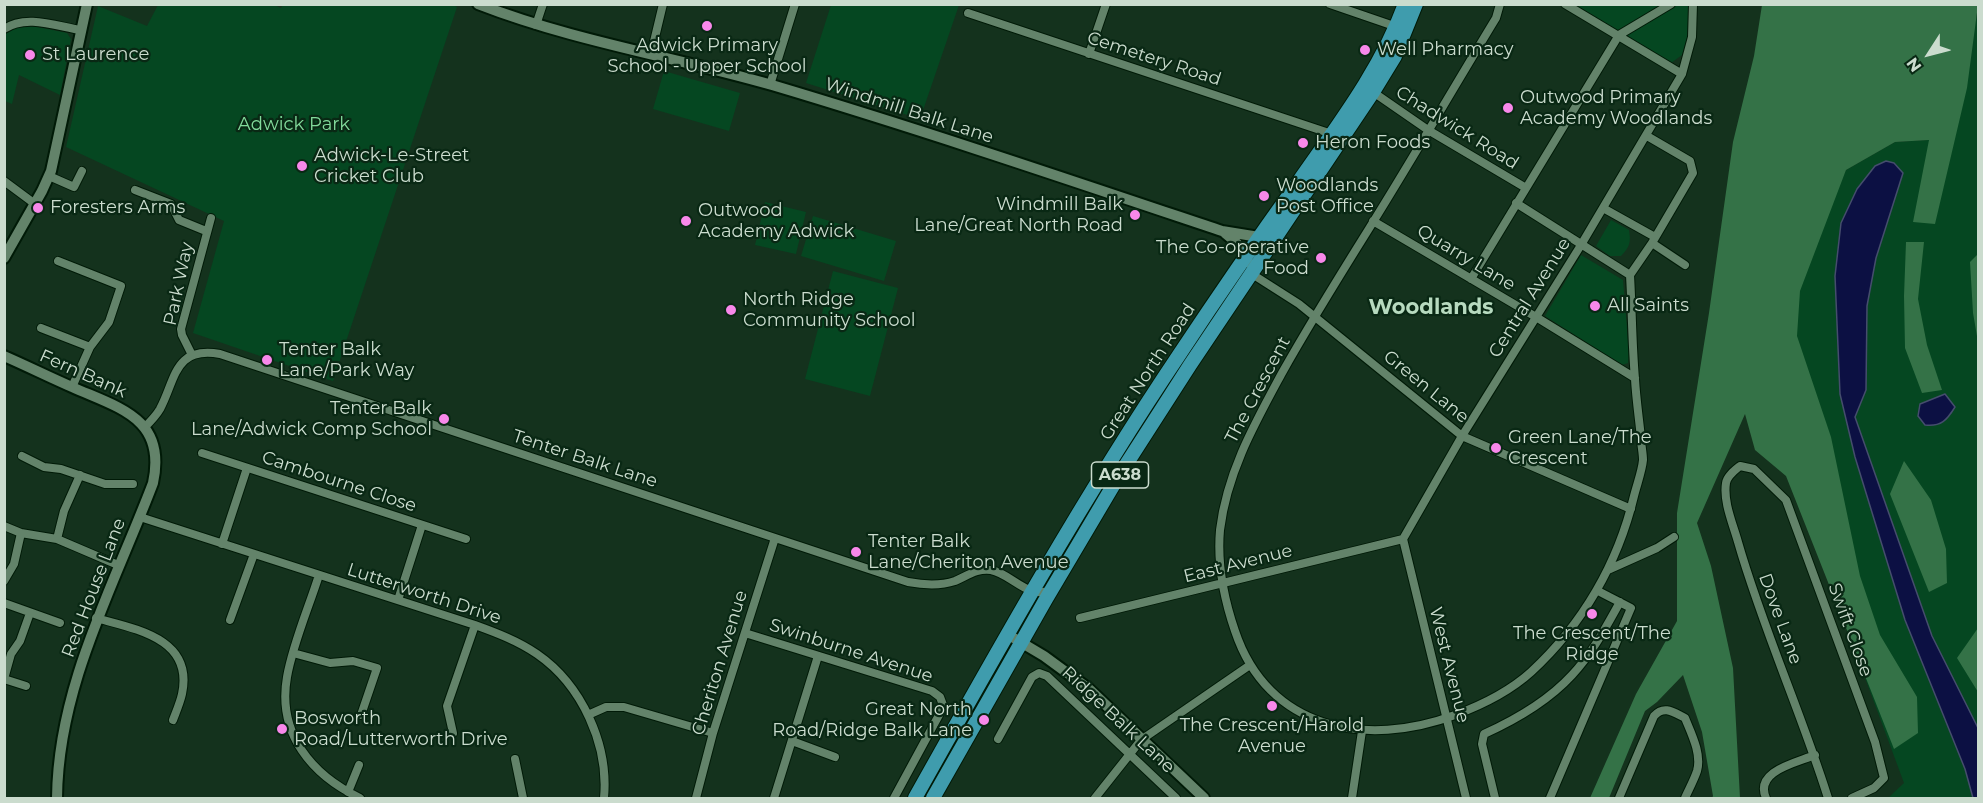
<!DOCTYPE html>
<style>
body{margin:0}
#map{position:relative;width:1983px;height:803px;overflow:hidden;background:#14321d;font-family:Montserrat,sans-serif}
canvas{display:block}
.frame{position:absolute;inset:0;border:6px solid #cbdcce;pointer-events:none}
.north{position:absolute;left:1899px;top:24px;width:60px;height:60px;-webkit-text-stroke:4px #092814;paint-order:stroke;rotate:234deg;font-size:16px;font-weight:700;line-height:24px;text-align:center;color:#cbdcce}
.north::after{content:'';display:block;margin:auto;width:21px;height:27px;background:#cbdcce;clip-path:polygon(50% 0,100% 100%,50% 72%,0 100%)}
</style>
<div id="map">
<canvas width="1983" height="803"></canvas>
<div class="frame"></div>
<div class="north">N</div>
</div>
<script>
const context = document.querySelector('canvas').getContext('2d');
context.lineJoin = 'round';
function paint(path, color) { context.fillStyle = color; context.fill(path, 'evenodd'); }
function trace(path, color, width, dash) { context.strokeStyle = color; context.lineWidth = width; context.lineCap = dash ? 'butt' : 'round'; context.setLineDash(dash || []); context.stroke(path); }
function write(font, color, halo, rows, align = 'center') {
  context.font = font + ' Montserrat,sans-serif'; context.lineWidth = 4.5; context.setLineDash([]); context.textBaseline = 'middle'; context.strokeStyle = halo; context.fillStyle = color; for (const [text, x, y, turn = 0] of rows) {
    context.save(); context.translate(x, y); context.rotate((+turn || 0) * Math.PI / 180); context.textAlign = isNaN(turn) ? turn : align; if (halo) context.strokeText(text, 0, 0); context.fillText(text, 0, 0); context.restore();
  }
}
const green = new Path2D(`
 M272 4 281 8 283 4H451L457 7 333 381 193 333 224 221 66 147 98 6 147 26 158 5Z
 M831 5H959L920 119 806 83Z
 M1573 5H1690L1688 35 1682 55 1671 63Z
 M1978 5V798H1888L1904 783 1751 370 1846 170 1895 142 1929 140 1976 20Z
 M23 24 67 33 71 39 60 95 19 75 12 104 5 101V34Z
 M664 71 740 93 729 131 653 109Z
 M765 202 806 212 796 254 755 245Z
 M813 216 896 241 884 281 801 256Z
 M1611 220 1629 230C1631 242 1630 247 1621 256H1610L1596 246Z
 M1581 255 1623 280 1629 353 1628 363 1622 365 1545 316Z
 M833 271 898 288 870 396 805 379Z`);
const forest = new Path2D(`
 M1762 5H1978L1967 88 1935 224 1913 222 1929 140 1895 142 1846 170 1800 291 1797 336 1831 437 1860 576 1880 635 1917 697 1918 733 1894 749 1786 476 1755 450 1745 414 1697 523 1711 566 1733 668 1740 798H1712L1713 796 1702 732 1683 675 1657 702 1645 711 1609 798H1590L1636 694 1677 621V513L1709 313 1733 142 1754 56Z
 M1906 242H1924L1918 299 1927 345 1942 390 1922 393 1905 348 1904 296Z
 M1978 254V342L1973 313 1970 262Z
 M1904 461 1931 500 1946 549 1947 583 1929 592 1890 494Z
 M1978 628V692L1957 658Z`);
const water = new Path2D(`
 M1886 161 1894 163 1903 173 1876 258 1867 306 1866 390 1855 417 1932 636 1978 728V798H1973L1965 769 1905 620 1855 457 1840 394 1835 276 1841 223 1857 189 1875 166Z
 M1945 394 1955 407C1947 420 1941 427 1925 425L1918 416 1920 404Z`);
const street = new Path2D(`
 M1330 4 1397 27
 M1500 4 1496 18C1454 87 1413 158 1370 227 1340 275 1310 323 1282 373 1255 423 1227 472 1220 530 1217 564 1224 599 1235 631 1268 730 1366 748 1455 715 1482 705 1510 691 1531 672 1583 624 1618 563 1634 496 1637 484 1642 471 1643 460 1643 453 1641 445 1641 438 1639 418 1636 398 1635 379 1632 344 1632 310 1630 275
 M1565 4 1682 74
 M968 13 1332 134
 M536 25 543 4
 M4 29C26 14 56 26 80 30
 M651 54 663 4
 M1089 54 1106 4
 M770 85 795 4
 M1373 92 1428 130 1526 188
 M49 176 74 187 82 171
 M4 181 35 204
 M135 190 171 204 179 220 206 231
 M1516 203 1630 275
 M1603 208 1655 237
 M1373 221 1536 317 1635 378
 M1652 243 1685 265
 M58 261 121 286 109 322 90 347 72 387
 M1252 274 1299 304 1462 436 1631 509
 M1630 275 1652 243 1693 173 1690 161 1647 136
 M1471 279 1619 35 1671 4
 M41 328 90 347
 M192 355 182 335 181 329 211 218
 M144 428C150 422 156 416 160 409 176 379 174 346 220 354L908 582C924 585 940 586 955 581 967 576 977 568 991 570 1012 574 1028 600 1051 590
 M202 453 466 539
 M22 456 44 467 61 469 105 484H133
 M140 517 475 625C497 633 518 641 537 654 582 685 609 745 604 798
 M4 526 21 533 57 539 118 565
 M57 539 64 511 80 475
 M1403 539 1462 436 1581 245 1682 74 1692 37 1693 4
 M1403 539 1466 798
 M222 544 247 468
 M1610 569 1657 548 1674 537
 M319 575C309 607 293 643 287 677 277 734 312 775 360 798
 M4 581 14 564 21 533
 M398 600 422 525
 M4 603 60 623
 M96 618C135 629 194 638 182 694 180 703 176 712 173 720
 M1080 618 1403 539
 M230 620 254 554
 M745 633 932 691 940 697 943 705 939 715 894 798
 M293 653 330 663 353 661 377 668 361 715
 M26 686 4 679 11 654 20 641 30 613
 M588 715 606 707H624L713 733
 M453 733 447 706 475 625
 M998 739 1032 677 1039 673 1047 676 1176 798
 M792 741 835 757
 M515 759 523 798
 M348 792 359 765
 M696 798 713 733 775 538
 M774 798 818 656
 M1095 798 1141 740 1250 665
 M1352 798 1362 731
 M1495 798 1482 744 1484 734C1515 720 1549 700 1572 675 1592 654 1606 627 1620 602
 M1550 798 1631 608 1598 591
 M1619 798 1654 716C1664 705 1673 712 1685 718 1691 733 1702 754 1697 771 1694 780 1689 789 1685 798
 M1766 798C1754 771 1796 763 1815 755
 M1828 798C1801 712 1763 629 1738 542 1733 524 1723 502 1726 483 1727 476 1735 470 1740 466L1754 469 1786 500 1875 742 1884 778 1874 788 1852 798`);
const secondary = new Path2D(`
 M478 4C573 41 675 57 772 85 923 130 1073 181 1222 231L1259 237
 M1225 233C1235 241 1244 249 1248 262
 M4 258 42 191 51 171 87 4
 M4 356C27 366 49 377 72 387 119 408 167 418 153 483 114 586 58 686 57 798
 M1007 634 1044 656 1089 689 1204 798`);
const highway = new Path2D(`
 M915 798C999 648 1083 498 1179 355 1218 296 1258 238 1299 181 1338 125 1381 69 1405 4
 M933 798 1046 599 1120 474 1190 365 1373 92 1395 56 1416 4`);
const markers = [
 [707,26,6,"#f888ea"],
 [1365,50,6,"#f888ea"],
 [30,55,6,"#f888ea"],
 [1508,108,6,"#f888ea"],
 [1303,143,6,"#f888ea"],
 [302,166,6,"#f888ea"],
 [1264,196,6,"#f888ea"],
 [38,208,6,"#f888ea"],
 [1135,215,6,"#f888ea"],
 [686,221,6,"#f888ea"],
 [1321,258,6,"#f888ea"],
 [1595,306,6,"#f888ea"],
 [731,310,6,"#f888ea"],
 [267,360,6,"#f888ea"],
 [444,419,6,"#f888ea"],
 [1496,448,6,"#f888ea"],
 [856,552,6,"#f888ea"],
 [1592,614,6,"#f888ea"],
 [1272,706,6,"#f888ea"],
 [984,720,6,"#f888ea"],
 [282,729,6,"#f888ea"]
];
const shields = [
 [1120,475,57]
];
const shieldNames = [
 ["A638",1120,475]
];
const poiNames = [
 ["Adwick Primary",707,46,"center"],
 ["School - Upper School",707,67,"center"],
 ["Well Pharmacy",1377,50],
 ["St Laurence",42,55],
 ["Outwood Primary",1520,98],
 ["Academy Woodlands",1520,119],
 ["Heron Foods",1315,143],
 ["Adwick-Le-Street",314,156],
 ["Cricket Club",314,177],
 ["Woodlands",1276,186],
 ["Post Office",1276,207],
 ["Windmill Balk",1123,205,"right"],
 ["Lane/Great North Road",1123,226,"right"],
 ["Foresters Arms",50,208],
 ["Outwood",698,211],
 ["Academy Adwick",698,232],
 ["The Co-operative",1309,248,"right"],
 ["Food",1309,269,"right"],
 ["North Ridge",743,300],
 ["Community School",743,321],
 ["All Saints",1607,306],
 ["Tenter Balk",279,350],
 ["Lane/Park Way",279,371],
 ["Tenter Balk",432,409,"right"],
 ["Lane/Adwick Comp School",432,430,"right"],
 ["Green Lane/The",1508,438],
 ["Crescent",1508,459],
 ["Tenter Balk",868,542],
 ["Lane/Cheriton Avenue",868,563],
 ["The Crescent/The",1592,634,"center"],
 ["Ridge",1592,655,"center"],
 ["Great North",972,710,"right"],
 ["Road/Ridge Balk Lane",972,731,"right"],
 ["Bosworth",294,719],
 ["Road/Lutterworth Drive",294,740],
 ["The Crescent/Harold",1272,726,"center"],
 ["Avenue",1272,747,"center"]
];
const streetNames = [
 ["Cemetery Road",1154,59,18],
 ["Windmill Balk Lane",909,111,18],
 ["Chadwick Road",1457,128,32],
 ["Quarry Lane",1466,258,31],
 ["Park Way",179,284,-78],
 ["Central Avenue",1530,298,-58],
 ["Great North Road",1148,372,-57],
 ["Fern Bank",83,374,24],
 ["Green Lane",1426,387,39],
 ["The Crescent",1258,390,-62],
 ["Tenter Balk Lane",585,459,18],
 ["Cambourne Close",339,482,18],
 ["East Avenue",1238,564,-14],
 ["Red House Lane",94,588,-69],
 ["Lutterworth Drive",424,594,18],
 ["Dove Lane",1780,619,70],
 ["Swift Close",1850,630,70],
 ["Swinburne Avenue",851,651,18],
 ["Cheriton Avenue",720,663,-73],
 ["West Avenue",1449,665,76],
 ["Ridge Balk Lane",1118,720,43]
];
const parkNames = [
 ["Adwick Park",294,125]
];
const quarterNames = [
 ["Woodlands",1431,308]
];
paint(green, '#054721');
paint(forest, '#347247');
paint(water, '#0c1043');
trace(water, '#454d6d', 1.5);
trace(street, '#001a07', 10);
trace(secondary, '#001a07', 14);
trace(highway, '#001a07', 16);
trace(street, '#63836a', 8);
trace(secondary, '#63836a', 10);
trace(highway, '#3f9cad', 14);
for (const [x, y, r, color] of markers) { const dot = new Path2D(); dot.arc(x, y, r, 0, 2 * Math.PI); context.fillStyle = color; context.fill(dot); trace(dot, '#092814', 2); }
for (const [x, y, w] of shields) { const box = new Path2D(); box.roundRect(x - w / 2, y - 13, w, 26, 4.5); context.fillStyle = '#092814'; context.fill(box); trace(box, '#cbdcce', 1.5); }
write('bold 16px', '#cbdcce', null, shieldNames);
write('18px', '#cbdcce', '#092814', poiNames, 'left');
write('18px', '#cbdcce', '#092814', streetNames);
write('18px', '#82da9b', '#092814', parkNames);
write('bold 21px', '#b7dabf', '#092814', quarterNames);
</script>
